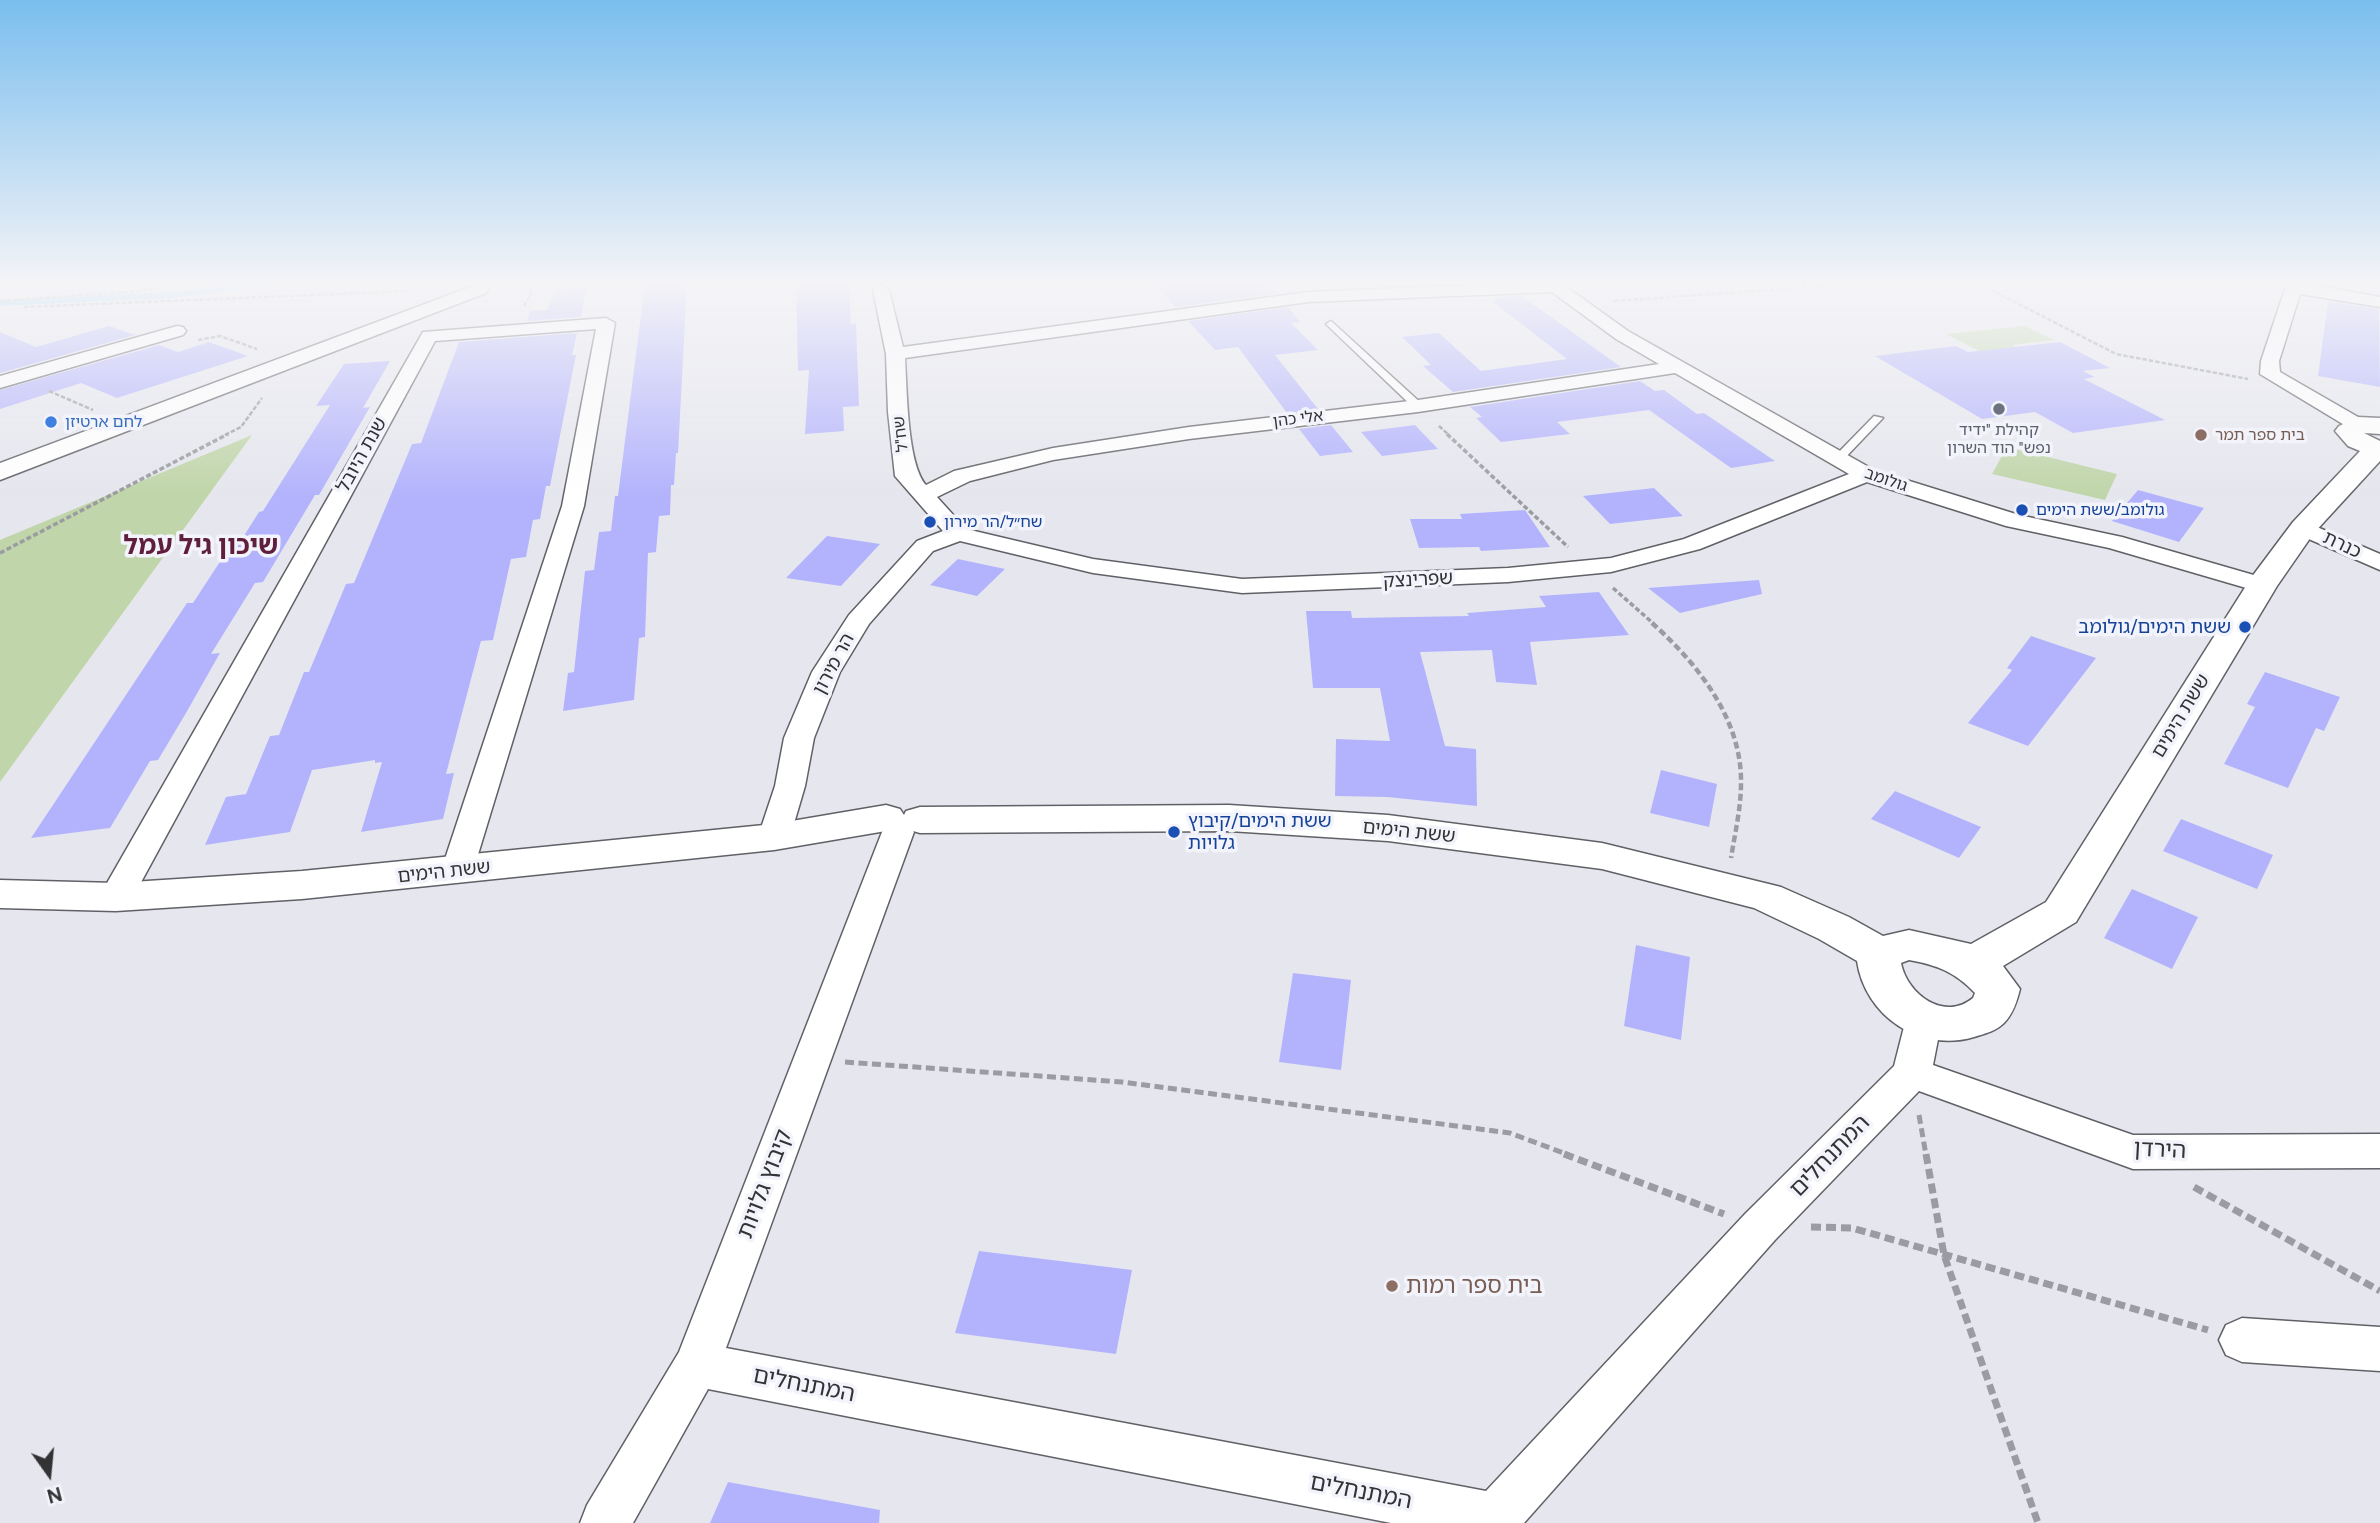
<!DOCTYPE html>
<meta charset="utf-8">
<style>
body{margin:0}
#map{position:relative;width:2380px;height:1523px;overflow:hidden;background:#e6e7ee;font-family:Figtree,sans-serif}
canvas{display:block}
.north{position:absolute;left:14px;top:1439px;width:70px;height:70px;-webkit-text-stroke:5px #f3f4fb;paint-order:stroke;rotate:165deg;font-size:19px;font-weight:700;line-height:28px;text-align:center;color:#333336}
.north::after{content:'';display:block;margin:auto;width:24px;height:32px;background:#333336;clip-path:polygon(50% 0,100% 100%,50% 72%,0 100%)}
</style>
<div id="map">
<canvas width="2380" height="1523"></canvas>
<div class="north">N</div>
</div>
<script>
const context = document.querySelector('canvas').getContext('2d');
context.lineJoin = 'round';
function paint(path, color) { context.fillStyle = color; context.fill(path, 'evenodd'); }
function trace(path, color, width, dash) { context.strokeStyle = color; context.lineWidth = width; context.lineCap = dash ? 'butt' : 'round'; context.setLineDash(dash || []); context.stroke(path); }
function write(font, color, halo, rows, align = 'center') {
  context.font = font + ' Figtree,"Noto Sans Hebrew",sans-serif'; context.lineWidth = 7; context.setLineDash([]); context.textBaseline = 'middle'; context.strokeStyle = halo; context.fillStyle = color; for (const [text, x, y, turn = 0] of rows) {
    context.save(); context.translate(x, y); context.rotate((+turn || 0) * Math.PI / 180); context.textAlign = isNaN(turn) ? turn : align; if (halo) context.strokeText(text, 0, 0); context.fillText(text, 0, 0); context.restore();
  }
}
const green = new Path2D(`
 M1307 283H1414L1416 285 1315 291Z
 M2025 326 2054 340 2012 345 2019 349 1983 353 1946 334Z
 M252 435 0 782V540Z
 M2007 447 2117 474 2105 500 1992 474Z`);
const stream = new Path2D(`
 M0 303 171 295 273 283`);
const building = new Path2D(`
 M645 283H687L678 453H676L674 485H671L670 515 659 516 656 552 648 553 645 637 639 638 634 700 563 711 568 673 574 672 585 571 594 570 599 532 611 531 615 496H618Z
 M796 283H849L851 324 856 323 859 406 843 407 844 431 805 434 809 370 798 371Z
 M1159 283H1268L1276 294 1175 307 1159 289 1165 288Z
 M587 287 581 317 527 321 530 311 547 310 555 290Z
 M1522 296 1621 367 1453 392 1423 366 1431 365 1402 337 1439 333 1481 371 1567 359 1493 302 1496 297Z
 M2328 301 2379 309 2380 387 2318 376Z
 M1288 307 1300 322 1291 323 1318 350 1275 355 1318 409 1287 413 1238 347 1215 350 1188 321Z
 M109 326 135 335 0 373V332L36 347Z
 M577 333 572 355H576L550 486H546L540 519 533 520 526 557 511 559 493 640 481 641 446 774 454 773 443 819 361 832 382 762 375 763V760L312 770 290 832 205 845 226 797 246 794 270 736 279 735 304 672H309L346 584 354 583 412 444 421 443 459 342Z
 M209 342 248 356 117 398 81 383 0 409V390L159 345 178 352Z
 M2060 342 2110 368 2083 371 2095 377 2084 379 2165 420 2073 433 2035 412 1982 419 1875 356 1956 346 1968 352Z
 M390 361 363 408 370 407 319 495H315L263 582 255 583 211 654 220 653 186 713 158 760 150 761 110 828 31 838 187 603H193L225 554 233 553 259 512 263 511 330 405 316 406 344 364Z
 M1640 381 1655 391 1664 390 1697 414 1704 413 1775 461 1731 468 1649 410 1557 422 1570 434 1501 442 1476 418 1482 417 1470 407Z
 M1331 425 1353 452 1320 456 1299 429Z
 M1415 425 1438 449 1382 456 1361 432Z
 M1654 488 1683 516 1610 524 1583 496Z
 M2138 490 2204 508 2179 542 2112 521Z
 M1525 510 1550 547 1481 551 1479 547 1419 548 1410 519H1462L1460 514Z
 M827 536 880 544 841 586 786 578Z
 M958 559 1005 569 977 596 930 585Z
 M1759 580 1762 594 1680 613 1648 588Z
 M1599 592 1629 635 1530 642 1537 685 1496 682 1492 650 1420 652 1445 746 1476 749 1477 806 1387 797 1335 796 1336 739 1390 741 1380 688H1313L1306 611H1351L1352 618 1469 616 1467 613 1546 607 1539 596Z
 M2031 636 2096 658 2028 746 1968 723 2012 670 2007 668Z
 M2265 672 2340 697 2324 731 2316 728 2288 788 2224 764 2255 707 2247 704Z
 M1661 770 1717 784 1709 827 1650 813Z
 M1895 791 1981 827 1959 858 1871 819Z
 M2181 819 2273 855 2257 889 2163 851Z
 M2132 889 2198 917 2172 969 2104 938Z
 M1636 945 1690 957 1681 1040 1624 1026Z
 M1293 973 1351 980 1341 1070 1279 1062Z
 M979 1251 1132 1270 1116 1354 955 1333Z
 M728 1482 880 1510 879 1523H710Z`);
const pathFar4 = new Path2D(`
 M1978 283 2116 354 2248 379
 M0 301 137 291 199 283
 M1614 301 1868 283
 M524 306 531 294 525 283
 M24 307 408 291
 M198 340 220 336 257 349
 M49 391 93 410
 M1439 426 1449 435
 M225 435 241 427 262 398`);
const pathFar3 = new Path2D(`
 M1447 434 1568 547
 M0 553 228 434
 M1613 588 1654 624`);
const pathFar2 = new Path2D(`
 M1652 623C1697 663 1742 719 1741 783 1741 808 1735 833 1731 858`);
const pathFar1 = new Path2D(`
 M845 1062 1122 1082 1510 1133 1569 1155
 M1919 1115 1926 1155`);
const path = new Path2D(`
 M1564 1154 1724 1214
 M1926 1154 1944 1255 2038 1523
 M2194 1187 2380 1291
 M1811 1227 1852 1228 2208 1330`);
const service = new Path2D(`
 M1331 321 1422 404V408H1414L1328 326 1326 324Z
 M1874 416 1883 418 1842 461H1834V457Z`);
const minor = new Path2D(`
 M1521 283H1561L1628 331 1874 470 2019 515 2122 537 2271 580 2274 585 2271 590 2262 592 2253 590 2109 548 2006 526 1867 482 1700 549 1611 572 1508 582 1242 593 1093 573 960 541 933 551 869 624 840 672 814 738 805 786 790 837 785 844 774 847 763 844 758 837 775 786 784 738 812 672 849 615 917 541 943 531 895 476 888 412 886 354 873 290 875 286 881 285 889 290 903 347 1308 292ZM1552 292 1616 339 1659 364 1418 400 1189 427 1053 448 954 471 926 485C907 464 907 389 905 358L1308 302ZM1675 373 1849 474 1684 539 1611 558 1508 568 1242 579 1093 559 966 529 937 497 970 481 1053 460 1189 439 1418 412Z
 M2287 283H2303L2380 297V307L2300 294 2279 361 2280 372 2365 421 2368 425 2365 429H2351L2260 374 2261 361Z
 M606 318 615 323 584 506 473 871 469 879 457 882 445 879 441 871 562 506 596 329 435 341 133 897 128 905 116 909 104 905 99 897 423 332Z
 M177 326 183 327 186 331 183 335 0 388V376Z
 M2303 521 2380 554V570L2295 533 2291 528 2295 523Z
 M898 822 909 825 914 832 726 1348 1486 1491 1745 1214 1894 1066 1906 1019 1911 1009 1924 1005 1937 1009 1942 1019 1933 1065 2133 1135 2380 1134V1168L2133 1169 1919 1091 1775 1240 1524 1523H1391L708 1389 633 1523H580L587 1505 679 1352 882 832 887 825Z
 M2242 1318 2380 1327V1371L2242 1362 2226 1355 2219 1340 2226 1325Z`);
const tertiary = new Path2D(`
 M481 283 489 289 486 293 0 480V463Z
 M2358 417 2380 418V434L2364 433 2380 441V461L2313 534 2277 586 2076 922 2003 966 2020 989C2017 1001 2013 1014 2004 1023 1996 1031 1984 1034 1974 1037 1920 1053 1865 1016 1857 961L1819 939 1754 908 1602 869 1388 841 1229 831 920 833 906 829 902 823 900 827 886 831 774 850 302 899 116 911 0 908V880L116 883 302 871 774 824 886 805 900 809 904 815 906 811 920 807 1229 805 1388 815 1602 843 1781 887 1849 917 1883 936 1909 930 1971 944 2046 902 2251 578 2293 522 2360 451 2348 446 2335 431 2339 426ZM1909 960C1937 965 1955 972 1975 993L1973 998C1944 1022 1907 994 1901 963Z`);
const markers = [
 [1999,409,7,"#6b7280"],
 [51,422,7,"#3f7fe0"],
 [2201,435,7,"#8d6e63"],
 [2022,510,7,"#1a4fb4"],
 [930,522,7,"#1a4fb4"],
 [2245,627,7,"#1a4fb4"],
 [1174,832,7,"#1a4fb4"],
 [1392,1286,7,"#8d6e63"]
];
const farStreetnames = [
 ["אלי כהן",1298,419,-7],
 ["שח\"ל",901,434,-97],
 ["גולומב",1886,480,19]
];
const farShopnames = [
 ["לחם ארטיזן",65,422]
];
const farWorshipnames = [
 ["קהילת \"ידיד",1999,430],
 ["נפש\" הוד השרון",1999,448]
];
const farEducationnames = [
 ["בית ספר תמר",2215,435]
];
const farTransitnames = [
 ["גולומב/ששת הימים",2036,510],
 ["שח״ל/הר מירון",944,522]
];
const streetNames = [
 ["שנת היובל",362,455,-61],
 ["כנרת",2342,545,25],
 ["שפרינצק",1418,580,-3],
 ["הר מירון",834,664,-62],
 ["ששת הימים",2181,716,-59],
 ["ששת הימים",1409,832,6],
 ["ששת הימים",444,872,-6]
];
const transitNames = [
 ["ששת הימים/גולומב",2231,627],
 ["ששת הימים/קיבוץ",1188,821,"left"],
 ["גלויות",1188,843,"left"]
];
const nearStreetnames = [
 ["הירדן",2160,1150,3],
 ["המתנחלים",1830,1156,-46],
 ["קיבוץ גלויות",765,1184,-69],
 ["המתנחלים",804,1385,11],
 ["המתנחלים",1361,1492,11]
];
const nearEducationnames = [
 ["בית ספר רמות",1406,1286]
];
const districtNames = [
 ["שיכון גיל עמל",201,546]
];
paint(green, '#c0d5a9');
trace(stream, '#75cdf8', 6);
paint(building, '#b3b3fd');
trace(service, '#606167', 3);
trace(minor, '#606167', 3);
trace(tertiary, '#606167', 3);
trace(pathFar4, '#9b9ca1', 2.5, [4.5, 2]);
trace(pathFar3, '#9b9ca1', 3.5, [5, 2.5]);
trace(pathFar2, '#9b9ca1', 4.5, [7, 3.5]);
trace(pathFar1, '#9b9ca1', 5, [9, 4.5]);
trace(path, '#9b9ca1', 7, [10, 5]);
paint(service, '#fff');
paint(minor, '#fff');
paint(tertiary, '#fff');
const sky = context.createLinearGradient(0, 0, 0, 496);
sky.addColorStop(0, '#7abeee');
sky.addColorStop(0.57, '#f4f4f7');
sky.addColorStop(1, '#f4f4f700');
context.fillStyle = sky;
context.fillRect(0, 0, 2380, 496);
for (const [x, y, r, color] of markers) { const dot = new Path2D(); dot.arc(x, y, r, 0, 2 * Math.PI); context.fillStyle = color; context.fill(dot); trace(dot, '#f3f4fb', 2.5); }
write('16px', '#333336', '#f3f4fb', farStreetnames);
write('16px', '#366cbe', '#f3f4fb', farShopnames, 'left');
write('16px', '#5b616d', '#f3f4fb', farWorshipnames);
write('16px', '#785e54', '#f3f4fb', farEducationnames, 'left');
write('16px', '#164399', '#f3f4fb', farTransitnames, 'left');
write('19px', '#333336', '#f3f4fb', streetNames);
write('19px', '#164399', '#f3f4fb', transitNames, 'right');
write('23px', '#333336', '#f3f4fb', nearStreetnames);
write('23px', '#785e54', '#f3f4fb', nearEducationnames, 'left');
write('bold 26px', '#5e1e3c', '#f3f4fb', districtNames);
</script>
